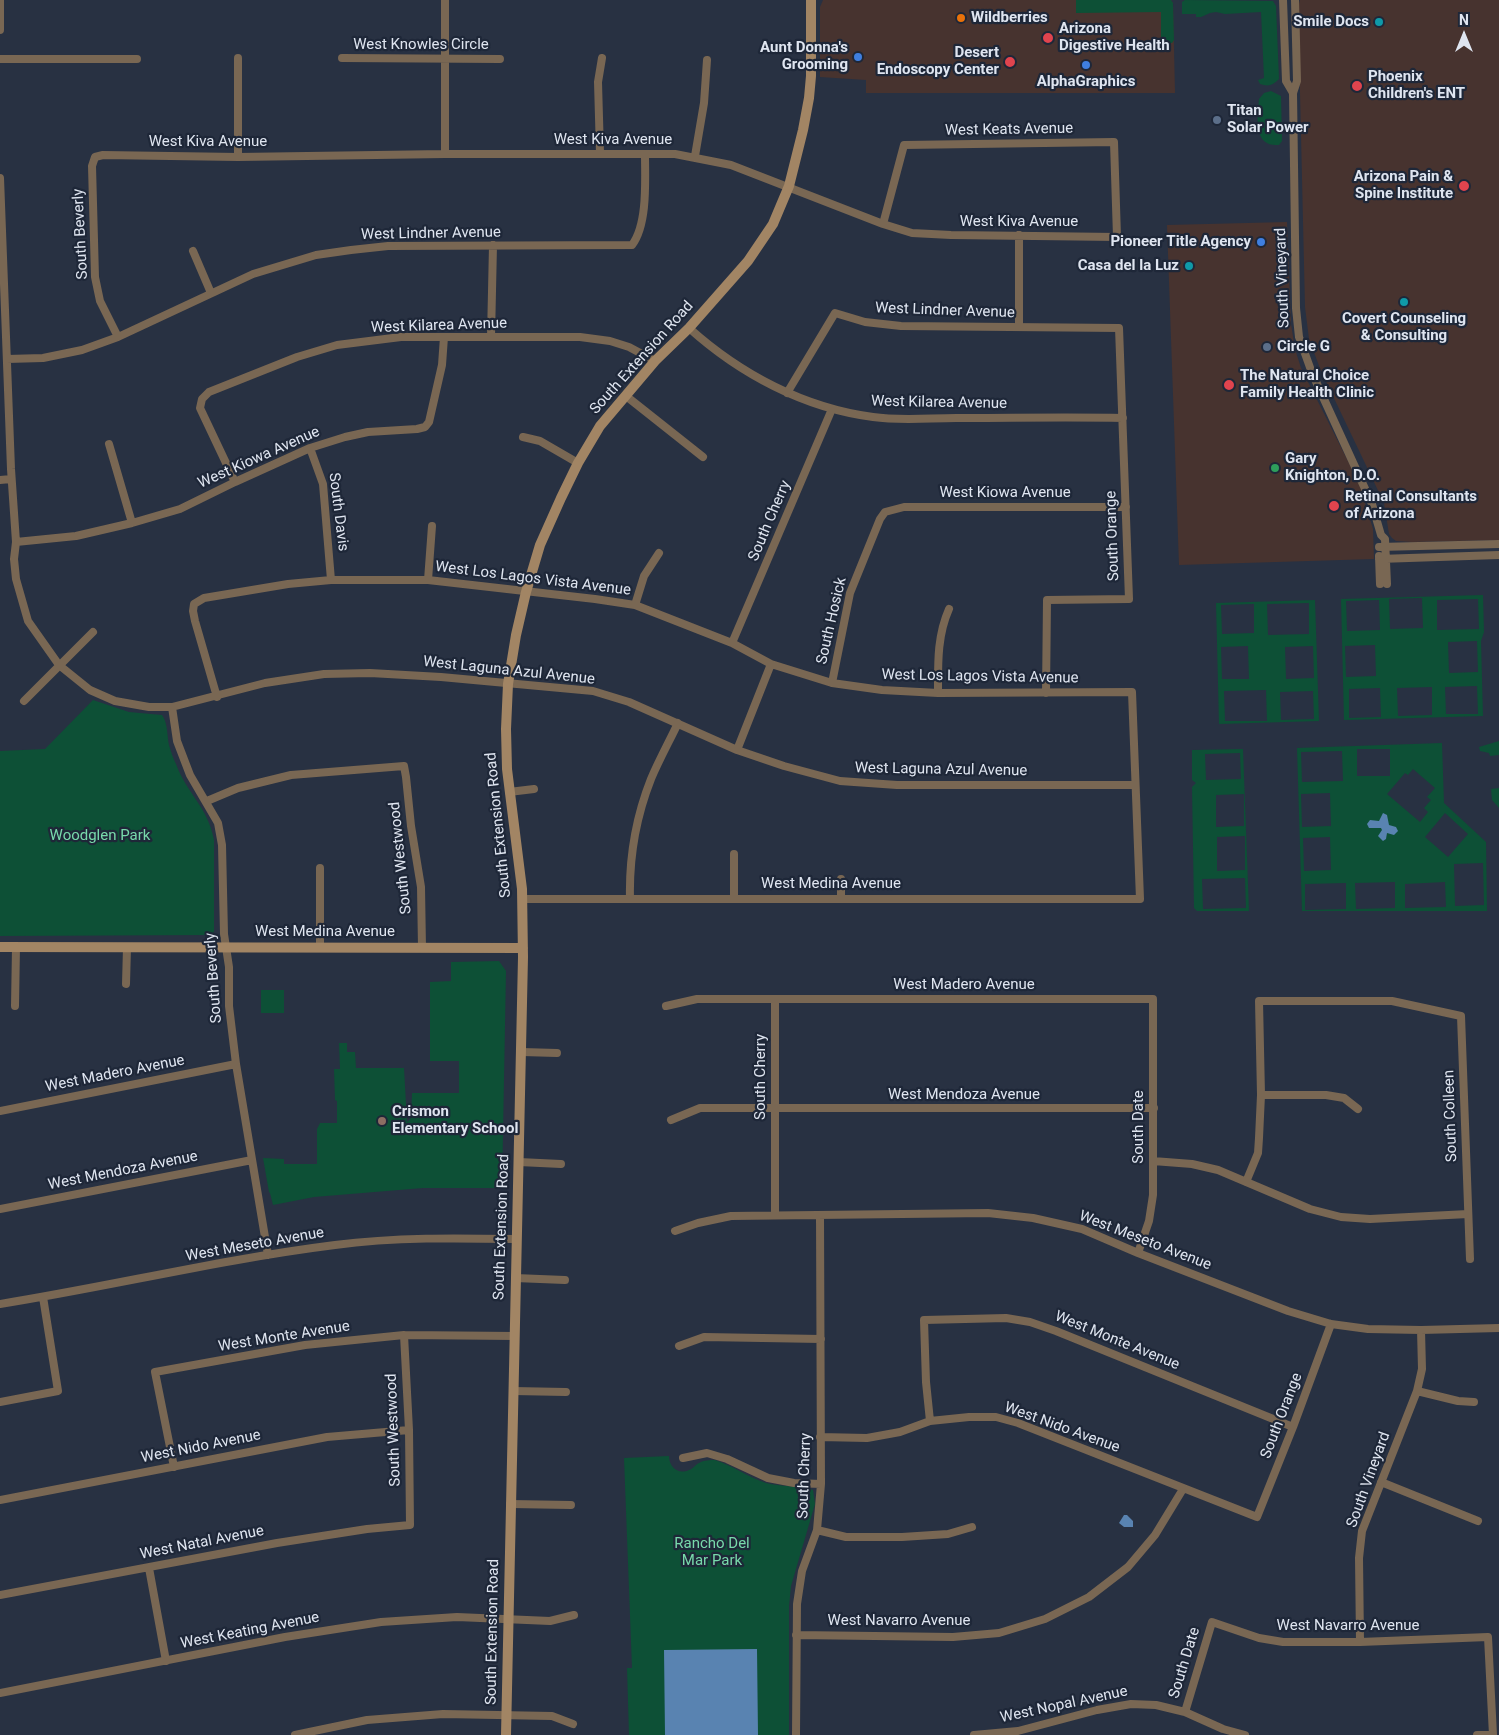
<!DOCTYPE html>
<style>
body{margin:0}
#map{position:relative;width:1499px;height:1735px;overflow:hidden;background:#283142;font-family:Roboto,sans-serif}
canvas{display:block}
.north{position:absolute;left:1439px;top:10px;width:50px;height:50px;-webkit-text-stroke:4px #1e2738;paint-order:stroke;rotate:0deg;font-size:14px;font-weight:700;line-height:20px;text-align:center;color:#dfe5f0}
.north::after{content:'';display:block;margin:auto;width:18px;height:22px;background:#dfe5f0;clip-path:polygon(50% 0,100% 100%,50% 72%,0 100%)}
</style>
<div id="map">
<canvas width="1499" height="1735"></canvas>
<div class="north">N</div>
</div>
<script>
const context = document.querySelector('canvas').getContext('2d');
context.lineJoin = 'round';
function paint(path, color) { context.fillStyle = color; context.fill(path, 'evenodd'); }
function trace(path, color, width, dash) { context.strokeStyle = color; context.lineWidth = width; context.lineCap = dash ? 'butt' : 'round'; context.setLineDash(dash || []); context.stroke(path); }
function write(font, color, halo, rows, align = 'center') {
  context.font = font + ' Roboto,sans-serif'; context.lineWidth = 4.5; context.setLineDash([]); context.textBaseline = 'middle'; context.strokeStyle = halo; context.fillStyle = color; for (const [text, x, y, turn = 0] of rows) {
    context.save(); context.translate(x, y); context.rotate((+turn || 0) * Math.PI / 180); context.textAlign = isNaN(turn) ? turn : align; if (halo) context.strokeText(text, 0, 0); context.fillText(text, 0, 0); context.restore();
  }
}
const commercial = new Path2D(`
 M823 0H1171L1173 3 1175 93H866V80L820 77V7Z
 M1300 0H1499V540L1412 542 1396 541 1392 538 1389 534 1384 503 1321 371 1309 339 1305 307 1298 7Z
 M1287 222 1291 324 1295 349 1301 368 1359 483 1373 529 1374 559 1179 565 1167 225Z`);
const green = new Path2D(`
 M1171 0 1173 3 1174 40 1172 43H1161V12L1076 13V0Z
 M1185 0 1273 1 1276 6 1279 79C1273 85 1269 87 1260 84L1258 80 1264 78 1261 12 1225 14 1216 12 1210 13 1201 17H1196V14H1182V2Z
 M1271 91 1281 96 1282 141 1279 145C1275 145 1270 145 1267 143 1254 136 1258 112 1259 99L1264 93Z
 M1483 595 1484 632 1481 641 1483 716 1344 720 1341 599ZM1422 598 1423 628 1390 629 1389 599ZM1478 599 1479 629 1437 630V600ZM1379 600 1380 630 1347 631 1346 601ZM1477 641 1478 672 1449 673 1448 642ZM1375 645 1376 676 1346 677 1345 646ZM1477 686 1478 714H1446L1445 687ZM1432 687V715L1398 716 1397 688ZM1380 688 1381 717 1349 718V689Z
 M1315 600 1319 721 1219 724 1216 603ZM1309 603V634L1268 635 1267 604ZM1254 604V633L1222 634 1221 605ZM1248 646 1249 679H1222L1221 647ZM1313 646 1314 678 1286 679 1285 647ZM1266 690 1267 721H1225L1224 691ZM1313 691 1314 719 1281 720 1280 692Z
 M93 700 129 712 162 715C168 723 167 736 169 745 171 752 173 758 176 764 187 794 208 807 214 840V931L212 935 0 936V751L45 749Z
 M1499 741V755L1490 756 1489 753 1480 751 1479 747Z
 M1442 743 1444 803 1486 842 1487 911H1302L1297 748ZM1357 749H1390V776H1357ZM1342 751 1343 781 1302 782 1301 752ZM1413 769 1435 788 1427 797 1431 800 1424 808 1428 812 1420 822 1387 794 1405 773 1408 775ZM1330 793 1331 826 1302 827 1301 794ZM1445 813 1468 834 1448 857 1425 837ZM1330 837 1331 870 1304 871 1303 838ZM1483 863 1484 905 1455 906 1454 864ZM1395 882V908L1356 909 1355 883ZM1445 882 1446 907 1405 908V884ZM1346 883V909L1305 910V884Z
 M1243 749 1249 911H1197L1194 908 1192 787 1196 783 1192 780V750ZM1240 753 1241 779 1206 780 1205 754ZM1244 794V826L1216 827V795ZM1245 836V870L1217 871V837ZM1245 878 1246 908 1203 909 1202 879Z
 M1499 788V808L1492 800 1491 789Z
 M499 961 506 971 502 1188H423L314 1197 273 1205 270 1193 269 1192 263 1158 284 1159V1164H317V1129L320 1123H337V1101L335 1100 334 1069H340L339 1043H347V1052H355L356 1068H404L407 1122 411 1118 412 1093H459V1061H430V982L451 981V962Z
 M261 990H284V1013H261Z
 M669 1456C669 1467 678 1475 689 1470 693 1469 695 1465 699 1463 704 1460 710 1460 715 1460 733 1466 748 1477 766 1483 781 1487 798 1485 813 1490L815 1504 791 1586 789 1606V1735H629L627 1668H632L624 1458Z`);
const water = new Path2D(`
 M1383 813 1387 815 1389 825 1396 827 1398 831 1394 835 1387 833 1386 839 1383 841 1378 836 1382 830 1381 828H1369L1367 824 1370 820 1379 821Z
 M1124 1515H1127L1133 1521V1527H1124L1119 1523Z
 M757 1649 758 1735H665L664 1650Z`);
const street = new Path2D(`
 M445 0V154
 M1283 0 1286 81 1293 93
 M1295 0 1297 81 1293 93 1296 308 1299 337 1312 373 1372 504 1381 535 1385 539 1387 584
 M0 30V0
 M238 58V157
 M342 58 500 59
 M0 59H137
 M600 153 598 82 602 58
 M695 156 704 103 707 60
 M0 178 11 469 16 542 14 559 16 579 28 621 59 665 90 690 115 701 149 707H172L265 683 324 674 370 673 441 677 593 691 629 702 737 750 784 766 840 781 897 785H1135
 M1019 235V327
 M193 251 211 293
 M689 328C740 374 804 408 873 417 900 421 929 418 956 418 1012 418 1068 417 1123 418
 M118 337 100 301 95 277 92 166 95 157 103 155 238 157 445 154H675L731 165 883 224 912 233 951 235 1117 237 1114 142 904 145 883 224
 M491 337 493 245
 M7 359 43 358 82 350 118 337 253 274 316 255 351 250 388 246 632 245C648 224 645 179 645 154
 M787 393 835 313 865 322 901 326 1119 328 1129 599 1047 600 1046 693
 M626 396 703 457
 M523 437 540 441 578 463
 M109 444 132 523
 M310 448 323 484 331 580
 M0 480 11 479
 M235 482 200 408 202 399 209 392 297 357 337 345 401 337H580L610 341 629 347 655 361
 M16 542 76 536 132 523 180 509 235 482 310 448 345 437 368 432 417 429 425 427 429 422 442 365 444 337
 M1379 547 1499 544
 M1379 556 1380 584
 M1379 559 1499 555
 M428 580 432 526
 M635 605 644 576 659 553
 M732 643 832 409
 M832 683 850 593 880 519 885 512 904 507H1126
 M938 693C938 664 937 636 949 609
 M217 697 195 621 193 611 194 604 204 598 288 584 331 580H428L595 599 635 605 732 643 771 664 832 683 882 690 938 693 1132 692 1140 899H522
 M24 701 93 632
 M172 707 177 741 190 775 218 823 222 845 224 934 229 967V1006L236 1064 268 1255
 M737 750 771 664
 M509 792 534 789
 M207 801 238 788 291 775 404 766 406 777 411 826 421 887 422 948
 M320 868V947
 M841 879V899
 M630 899C629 858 636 817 651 779 659 760 669 742 678 723
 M734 899V854
 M126 984 127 947
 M775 999V1215
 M15 1006 16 947
 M666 1006 697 999H1153V1195L1149 1221 1138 1253
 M522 1052 557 1053
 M1261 1095H1326L1344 1098 1358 1109
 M0 1111 236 1064
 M671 1120 700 1108H1154
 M1153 1161 1192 1164 1218 1170 1310 1209 1341 1217 1370 1219 1468 1214
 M519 1162 561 1164
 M1246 1182 1258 1153 1259 1138 1261 1095 1259 1001H1392L1461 1016 1470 1259
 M0 1209 252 1160
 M675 1231 698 1223 731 1216 988 1213 1033 1218 1082 1229 1138 1253 1288 1311 1331 1324 1368 1329 1421 1330 1499 1328
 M515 1278 565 1280
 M0 1304C112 1286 223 1259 335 1245 395 1237 457 1238 517 1239
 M679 1346 704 1337 821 1339
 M513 1391 566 1392
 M1417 1391 1458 1401 1474 1402
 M0 1402 58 1391 43 1297
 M930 1421 926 1382 924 1320 1006 1318 1030 1322 1056 1331 1293 1427
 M820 1437 867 1438 900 1432 930 1421 969 1417H996L1018 1423 1257 1517 1293 1427 1331 1324
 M683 1458 707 1453 727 1459 768 1478 794 1483 821 1484
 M174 1467 155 1372 305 1345 404 1335 515 1336
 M1381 1482 1478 1521
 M0 1500 327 1437 409 1430
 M510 1504 571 1505
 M817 1530 846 1537H902L948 1534 972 1527
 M149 1568 166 1661
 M0 1595 277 1543 367 1529 410 1525 409 1430 404 1335
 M796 1635 953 1637 999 1633 1045 1619 1089 1597 1128 1567 1155 1535 1183 1489
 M1360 1642 1359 1558 1362 1531 1417 1391 1422 1369 1421 1330
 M0 1693 285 1637 381 1622 457 1617 550 1621 574 1615
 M1185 1712 1212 1622 1259 1638 1283 1642H1360L1488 1637 1493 1735H1477
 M295 1735 367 1720 443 1714 552 1716 573 1724
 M796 1735 797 1604 802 1571 817 1530 821 1484 820 1215
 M974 1735 1018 1731 1097 1710 1131 1704 1156 1705 1185 1712 1223 1729 1245 1735`);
const secondary = new Path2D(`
 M0 947 523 948
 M506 1735 523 957 522 889 507 769 506 729 508 684 516 635 526 592 540 545 561 498 578 463 600 426 655 361 689 328 748 261 773 224 789 186 803 130 809 98 811 76V0`);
const markers = [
 [961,18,5,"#e8710a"],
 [1379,22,5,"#0f9aa8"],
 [1048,38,6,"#e0444e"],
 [858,57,5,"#3f7fe0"],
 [1010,62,6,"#e0444e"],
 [1086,65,5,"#3f7fe0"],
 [1357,86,6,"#e0444e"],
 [1217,120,5,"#5c6f8a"],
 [1464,186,6,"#e0444e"],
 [1261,242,5,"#3f7fe0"],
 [1189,266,5,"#0f9aa8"],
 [1404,302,5,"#0f9aa8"],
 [1267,347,5,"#5c6f8a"],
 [1229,385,6,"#e0444e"],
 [1275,468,5,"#2e9e5b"],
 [1334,506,6,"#e0444e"],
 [382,1121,5,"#8d6e63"]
];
const poiNames = [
 ["Wildberries",971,18],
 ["Smile Docs",1369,22,"right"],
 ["Arizona",1059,29],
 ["Digestive Health",1059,46],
 ["Aunt Donna's",848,48,"right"],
 ["Grooming",848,65,"right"],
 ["Desert",999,53,"right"],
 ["Endoscopy Center",999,70,"right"],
 ["Phoenix",1368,77],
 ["Children's ENT",1368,94],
 ["AlphaGraphics",1086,82,"center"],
 ["Titan",1227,111],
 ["Solar Power",1227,128],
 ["Arizona Pain &",1453,177,"right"],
 ["Spine Institute",1453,194,"right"],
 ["Pioneer Title Agency",1251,242,"right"],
 ["Casa del la Luz",1179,266,"right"],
 ["Covert Counseling",1404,319,"center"],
 ["& Consulting",1404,336,"center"],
 ["Circle G",1277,347],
 ["The Natural Choice",1240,376],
 ["Family Health Clinic",1240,393],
 ["Gary",1285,459],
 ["Knighton, D.O.",1285,476],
 ["Retinal Consultants",1345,497],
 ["of Arizona",1345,514],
 ["Crismon",392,1112],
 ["Elementary School",392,1129]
];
const streetNames = [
 ["West Knowles Circle",421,45],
 ["West Keats Avenue",1009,130,-1],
 ["West Kiva Avenue",613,140],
 ["West Kiva Avenue",208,142],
 ["West Kiva Avenue",1019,222],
 ["South Beverly",81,234,-93],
 ["West Lindner Avenue",431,234,-1],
 ["South Vineyard",1283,278,-92],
 ["West Lindner Avenue",945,311,2],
 ["West Kilarea Avenue",439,326,-2],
 ["South Extension Road",642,358,-48],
 ["West Kilarea Avenue",939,403,1],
 ["West Kiowa Avenue",259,458,-24],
 ["West Kiowa Avenue",1005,493],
 ["South Davis",338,512,83],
 ["South Cherry",770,521,-67],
 ["South Orange",1113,536,-92],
 ["West Los Lagos Vista Avenue",533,579,7],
 ["South Hosick",832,621,-77],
 ["West Laguna Azul Avenue",509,671,6],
 ["West Los Lagos Vista Avenue",980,677,1],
 ["West Laguna Azul Avenue",941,770,1],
 ["South Extension Road",499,825,-96],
 ["South Westwood",401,858,-96],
 ["West Medina Avenue",831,884],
 ["West Medina Avenue",325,932],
 ["South Beverly",214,978,-94],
 ["West Madero Avenue",964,985],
 ["West Madero Avenue",115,1074,-11],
 ["South Cherry",761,1077,-90],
 ["West Mendoza Avenue",964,1095],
 ["South Colleen",1451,1116,-92],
 ["South Date",1139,1127,-90],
 ["West Mendoza Avenue",123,1171,-11],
 ["South Extension Road",502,1227,-88],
 ["West Meseto Avenue",1145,1241,21],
 ["West Meseto Avenue",255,1245,-10],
 ["West Monte Avenue",284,1337,-9],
 ["West Monte Avenue",1117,1341,22],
 ["South Orange",1282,1416,-69],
 ["West Nido Avenue",1062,1428,20],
 ["South Westwood",394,1430,-92],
 ["West Nido Avenue",201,1447,-11],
 ["South Cherry",805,1476,-88],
 ["South Vineyard",1369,1480,-70],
 ["West Natal Avenue",202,1543,-11],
 ["West Navarro Avenue",899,1621],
 ["West Navarro Avenue",1348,1626],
 ["West Keating Avenue",250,1631,-11],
 ["South Extension Road",493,1632,-89],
 ["South Date",1185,1663,-73],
 ["West Nopal Avenue",1064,1705,-12]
];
const parkNames = [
 ["Woodglen Park",100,836],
 ["Rancho Del",712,1544],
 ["Mar Park",712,1561]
];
paint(commercial, '#47332f');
paint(green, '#0d5036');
paint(water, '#5983b1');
trace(street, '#796753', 8);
trace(secondary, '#a28564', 10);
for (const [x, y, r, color] of markers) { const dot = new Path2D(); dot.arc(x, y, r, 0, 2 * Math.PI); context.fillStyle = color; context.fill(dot); trace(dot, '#1e2738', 2); }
write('bold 15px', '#dfe5f0', '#1e2738', poiNames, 'left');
write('15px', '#dfe5f0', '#1e2738', streetNames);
write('15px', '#78d9ab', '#1e2738', parkNames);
</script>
